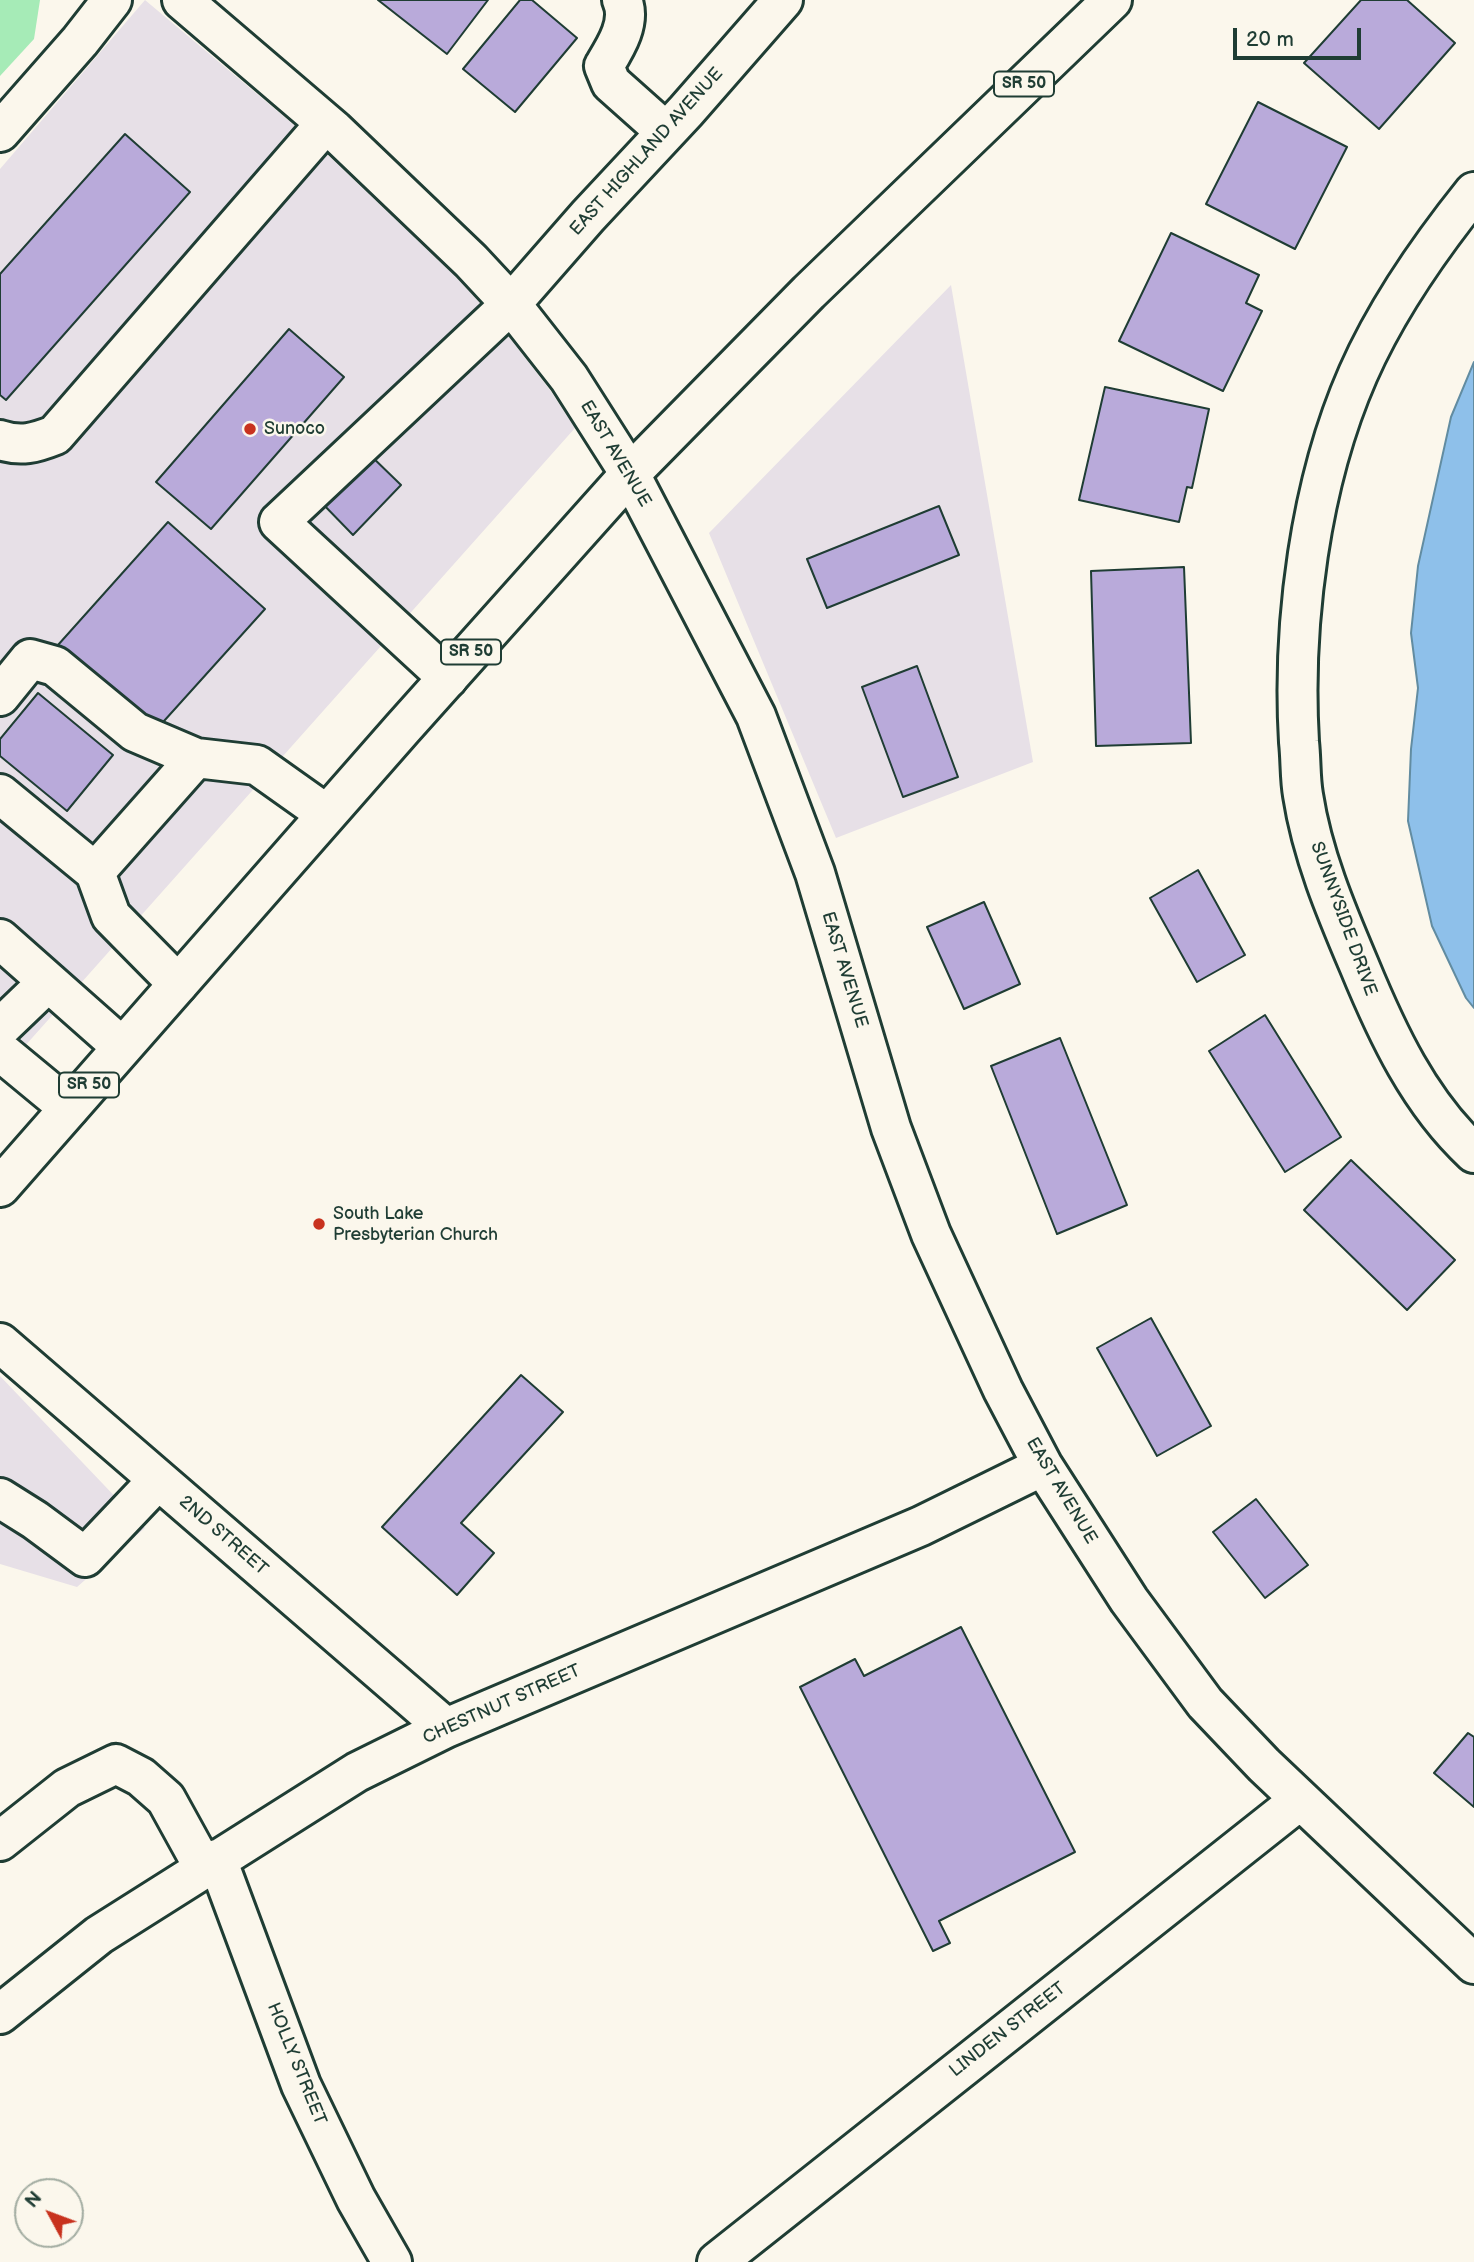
<!DOCTYPE html>
<style>
body{margin:0}
#map{position:relative;width:1474px;height:2262px;overflow:hidden;background:#fbf7ec;font-family:"Balsamiq Sans",sans-serif}
canvas{display:block}
.north{position:absolute;left:14px;top:2178px;width:70px;height:70px;box-sizing:border-box;background:#fbf7ec;border:2px solid #a3ada2;border-radius:50%;rotate:311deg;font-size:19px;font-weight:700;line-height:28px;text-align:center;color:#1f3d34}
.north::after{content:'';display:block;margin:auto;width:24px;height:32px;background:#c8321e;clip-path:polygon(50% 0,100% 100%,50% 72%,0 100%)}
.scale{position:absolute;left:1233px;top:28px;width:128px;height:32px;box-sizing:border-box;border:4px solid #1f3d34;border-top:0;padding-left:9px;font-size:21px;line-height:24px;white-space:nowrap;color:#1f3d34;-webkit-text-stroke:5px #fbf7ec;paint-order:stroke}
</style>
<div id="map">
<canvas width="1474" height="2262"></canvas>
<div class="north">N</div>
<div class="scale">20 m</div>
</div>
<script>
const context = document.querySelector('canvas').getContext('2d');
context.lineJoin = 'round';
function paint(path, color) { context.fillStyle = color; context.fill(path, 'evenodd'); }
function trace(path, color, width, dash) { context.strokeStyle = color; context.lineWidth = width; context.lineCap = dash ? 'butt' : 'round'; context.setLineDash(dash || []); context.stroke(path); }
function write(font, color, halo, rows, align = 'center') {
  context.font = font + ' "Balsamiq Sans",sans-serif'; context.lineWidth = 5; context.setLineDash([]); context.textBaseline = 'middle'; context.strokeStyle = halo; context.fillStyle = color; for (const [text, x, y, turn = 0] of rows) {
    context.save(); context.translate(x, y); context.rotate((+turn || 0) * Math.PI / 180); context.textAlign = isNaN(turn) ? turn : align; if (halo) context.strokeText(text, 0, 0); context.fillText(text, 0, 0); context.restore();
  }
}
const built = new Path2D(`
 M145 0 312 140 455 276 480 303 478 305 495 319 550 390 575 428 0 1074V169Z
 M951 285 1033 762 836 838 709 533Z
 M0 1376 145 1528 77 1587 0 1564Z`);
const green = new Path2D(`
 M0 0H40L34 39 0 76Z`);
const water = new Path2D(`
 M1474 362V1008L1466 998 1432 926 1408 821 1411 749 1418 688 1411 633 1418 566 1451 417Z`);
const building = new Path2D(`
 M378 0H488L447 54Z
 M520 0H532L577 38 515 112 463 69Z
 M1361 0H1407L1455 43 1379 129 1304 63Z
 M1258 102 1347 147 1295 249 1206 204Z
 M125 134 190 192 6 400 0 395V274Z
 M1171 233 1259 275 1246 303 1262 311 1223 391 1119 341Z
 M289 329 344 377 211 529 156 482Z
 M1105 387 1209 409 1192 488 1187 487 1179 522 1079 500Z
 M366 451 401 485 353 535 318 499Z
 M939 506 959 555 827 608 807 559Z
 M168 522 265 609 155 731 58 645Z
 M1184 567 1191 743 1096 746 1091 571Z
 M917 666 958 777 903 797 862 687Z
 M38 693 113 755 67 811 0 756V739Z
 M1198 870 1245 955 1197 982 1150 898Z
 M984 902 1020 984 964 1009 927 927Z
 M1265 1015 1341 1137 1285 1172 1209 1051Z
 M1060 1038 1127 1205 1057 1234 991 1066Z
 M1351 1160 1455 1260 1407 1310 1304 1210Z
 M1151 1318 1211 1426 1157 1456 1097 1348Z
 M521 1375 563 1412 461 1523 494 1553 457 1595 382 1527Z
 M1256 1499 1308 1565 1265 1598 1213 1532Z
 M961 1627 1075 1852 939 1921 950 1943 933 1951 800 1687 855 1659 864 1676Z
 M1468 1733 1474 1737V1807L1434 1773Z`);
const minor = new Path2D(`
 M182 0 334 130 471 261 511 304 569 378 630 474 756 716 815 873 891 1128 931 1234 1003 1390 1043 1466 1129 1600 1205 1703 1264 1765 1474 1964
 M622 0C632 22 615 48 604 66L611 83 666 132
 M0 132 80 41 112 0
 M1474 192C1429 248 1387 308 1358 374 1310 483 1292 624 1299 742 1301 760 1300 778 1303 795 1312 854 1336 911 1359 965 1387 1033 1419 1102 1474 1153
 M0 440C21 447 35 443 55 435L326 123
 M448 678 279 522 511 304 588 216 686 111 783 0
 M0 696 30 659 55 666 135 732 196 758 257 765 326 814
 M0 794 95 872 111 916 178 984
 M95 872 196 758
 M0 939 122 1047
 M0 1028 48 982
 M0 1051 69 1108
 M0 1343 446 1728
 M0 1498 35 1520 85 1557 158 1480
 M0 1841 67 1788 116 1764 141 1777 166 1799 204 1868
 M217 1859 301 2085 356 2199 392 2262
 M0 2014 99 1935 357 1772 446 1728 921 1526 1043 1466
 M717 2262 1300 1800`);
const highway = new Path2D(`
 M0 1187 402 729 630 474 809 292 1112 0`);
const markers = [
 [250,429,7,"#c8321e"],
 [319,1224,7,"#c8321e"]
];
const shields = [
 [1024,84,60],
 [471,652,60],
 [89,1085,60]
];
const shieldNames = [
 ["SR 50",1024,84],
 ["SR 50",471,652],
 ["SR 50",89,1085]
];
const streetNames = [
 ["EAST HIGHLAND AVENUE",647,152,-48],
 ["EAST AVENUE",615,454,59],
 ["SUNNYSIDE DRIVE",1343,919,70],
 ["EAST AVENUE",844,970,73],
 ["EAST AVENUE",1061,1491,59],
 ["2ND STREET",223,1536,41],
 ["CHESTNUT STREET",502,1705,-24],
 ["LINDEN STREET",1008,2030,-38],
 ["HOLLY STREET",296,2064,68]
];
const poiNames = [
 ["Sunoco",264,429],
 ["South Lake",333,1214],
 ["Presbyterian Church",333,1235]
];
paint(built, '#e7e0e7');
paint(green, '#a6ebb7');
paint(water, '#8ec0ea');
trace(water, '#628ca1', 2);
paint(building, '#b9aada');
trace(building, '#1f3d34', 2);
trace(minor, '#1f3d34', 44);
trace(highway, '#1f3d34', 44);
trace(minor, '#fbf7ec', 38);
trace(highway, '#fbf7ec', 38);
for (const [x, y, r, color] of markers) { const dot = new Path2D(); dot.arc(x, y, r, 0, 2 * Math.PI); context.fillStyle = color; context.fill(dot); trace(dot, '#fbf7ec', 2.5); }
for (const [x, y, w] of shields) { const box = new Path2D(); box.roundRect(x - w / 2, y - 12.5, w, 25, 5); context.fillStyle = '#fbf7ec'; context.fill(box); trace(box, '#1f3d34', 2); }
write('bold 16px', '#1f3d34', null, shieldNames);
write('18px', '#1f3d34', '#fbf7ec', streetNames);
write('18px', '#1f3d34', '#fbf7ec', poiNames, 'left');
</script>
